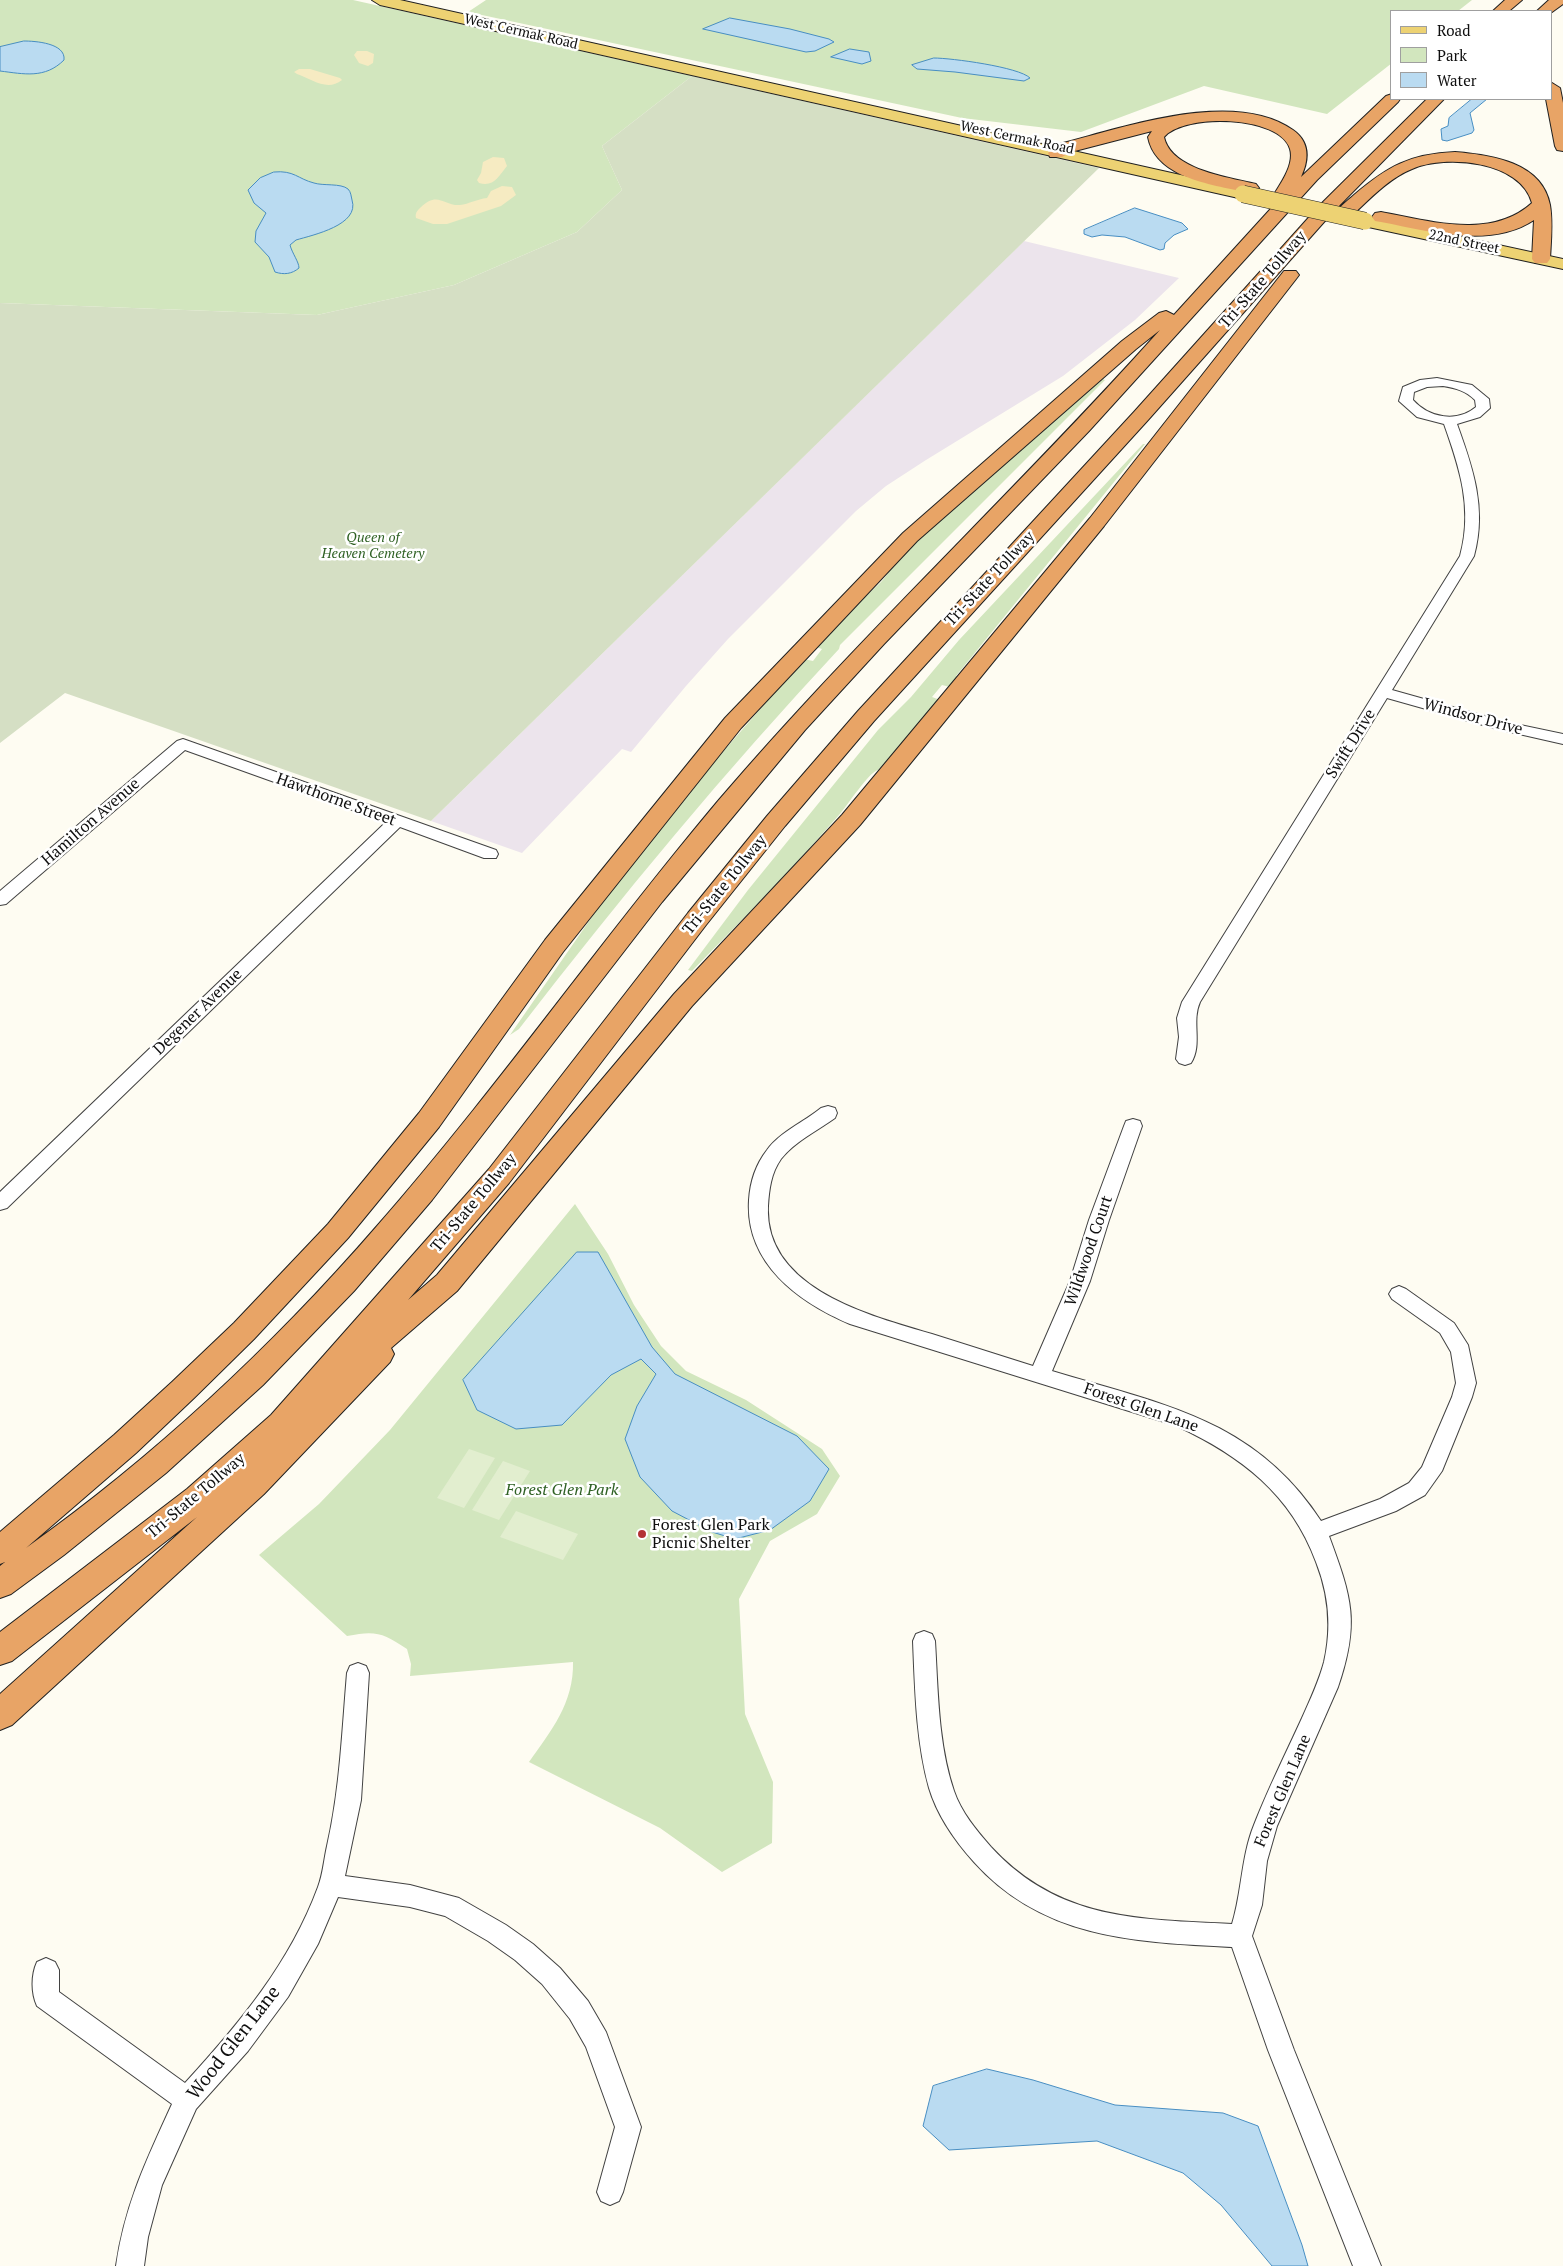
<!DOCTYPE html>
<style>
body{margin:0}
#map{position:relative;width:1563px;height:2266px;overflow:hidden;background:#fefcf2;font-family:"PT Serif",serif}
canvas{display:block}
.legend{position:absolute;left:1390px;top:10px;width:162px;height:90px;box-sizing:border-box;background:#fff;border:1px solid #9f9f9f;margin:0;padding:6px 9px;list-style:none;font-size:15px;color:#0f0f0f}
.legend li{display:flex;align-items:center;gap:10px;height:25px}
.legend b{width:25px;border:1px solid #9f9f9f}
</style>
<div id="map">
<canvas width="1563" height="2266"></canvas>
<ul class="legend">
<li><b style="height:6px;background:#edd273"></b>Road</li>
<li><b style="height:14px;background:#d2e6be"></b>Park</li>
<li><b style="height:14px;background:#badbf1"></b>Water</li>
</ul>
</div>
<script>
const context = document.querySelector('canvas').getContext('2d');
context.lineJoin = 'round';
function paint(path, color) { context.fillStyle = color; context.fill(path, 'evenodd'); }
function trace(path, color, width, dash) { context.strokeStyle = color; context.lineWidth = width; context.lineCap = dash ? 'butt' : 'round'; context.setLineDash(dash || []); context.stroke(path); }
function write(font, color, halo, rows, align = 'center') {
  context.font = font + ' "PT Serif",serif'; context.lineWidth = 5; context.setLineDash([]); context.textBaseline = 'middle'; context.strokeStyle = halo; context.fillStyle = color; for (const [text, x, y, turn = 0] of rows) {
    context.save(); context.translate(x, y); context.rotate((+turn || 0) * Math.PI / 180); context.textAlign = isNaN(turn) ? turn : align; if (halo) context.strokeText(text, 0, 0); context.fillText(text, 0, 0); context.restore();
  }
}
const industrial = new Path2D(`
 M1024 241 1179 278 1135 320 1063 376 926 460 886 486 856 511 728 639 686 686 631 752 622 749 522 853 431 821Z`);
const green = new Path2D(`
 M0 0H353L692 76 602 146 622 190 577 232 454 285 317 315 0 303Z
 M486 0H1472L1458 11H1392V63L1327 114 1204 86 1081 132 962 118 468 12Z
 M1103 379 1105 380 840 645 839 649C726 770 620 898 519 1029L510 1035 605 898 700 778 804 659 813 661 822 649 813 646 881 582C888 575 891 567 897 561 961 495 1033 438 1103 379Z
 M1143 444H1145L956 676 958 678 950 687 942 685 932 697 943 701 878 770C869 772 847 806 839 815 792 869 742 920 692 971L688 970 748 890 878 730 911 697 959 640Z
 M575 1204 608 1254 634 1305 661 1346 686 1371 746 1400 822 1449 840 1476 817 1514 770 1541 739 1599 745 1714 773 1782 772 1843 722 1872 660 1828 529 1762C551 1731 574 1703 573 1662L410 1676 411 1664 407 1649C383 1633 376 1630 347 1636L259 1555 319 1504 390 1430Z`);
const sand = new Path2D(`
 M357 51H367L374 54 373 63 368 66 359 63 354 55Z
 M299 69H310L340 78 342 80C327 92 312 79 297 74L294 72Z
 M493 157 504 158 507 166C498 177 494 187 479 183L477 180 481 173 483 162Z
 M502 186 512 187 516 195 501 206 447 224H433L416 218C415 213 417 211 420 208 438 190 443 206 460 205 469 204 477 199 487 198L491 191Z`);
const cemetery = new Path2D(`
 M692 76 1099 168 431 821 65 693 0 743V303L317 315 454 285 577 232 622 190 602 146Z`);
const pitch = new Path2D(`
 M469 1449 495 1458 464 1508 437 1498Z
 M503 1461 530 1471 499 1520 472 1510Z
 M516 1511 578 1534 563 1560 500 1537Z`);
const water = new Path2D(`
 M730 18 790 29 829 39 834 42 815 51 806 52 703 29Z
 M24 41C35 41 66 43 64 60 45 79 24 74 0 71V47Z
 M850 49 869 52 871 61 862 64 831 57Z
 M934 58C951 58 1019 67 1030 78L1024 81 955 72 917 69 912 65Z
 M1472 99H1487L1470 113 1474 130 1472 133 1447 141 1442 140 1441 129 1448 126 1449 118Z
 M274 172C294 170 298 179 314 183 323 186 341 183 348 189 351 192 351 196 352 200 360 225 313 235 296 240L290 245C292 253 299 262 299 268 292 274 284 275 275 272L269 257 255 242 256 231 266 213 254 203 248 190 260 178Z
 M1135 208 1182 223 1188 229 1174 235 1165 243 1164 249 1160 250 1125 237 1102 235 1092 237 1084 234V230Z
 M577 1252H598L652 1347 675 1374 797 1436 829 1469 810 1501 770 1530 735 1539 712 1532 672 1511 640 1477 625 1439 637 1406 656 1374 641 1359 611 1375 562 1425 516 1429 477 1410 463 1380Z
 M987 2069 1033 2080 1115 2105 1223 2113 1258 2126 1302 2245 1308 2266H1272L1221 2205 1183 2173 1097 2141 949 2150 923 2126 933 2086Z`);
const minor = new Path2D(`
 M1437 378 1472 385 1489 399 1490 408 1480 417 1457 424C1473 468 1487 509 1474 556L1392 690 1506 722 1563 734V744L1497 729 1387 698 1200 1002C1191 1022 1203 1044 1191 1063L1185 1065 1179 1063 1176 1059 1179 1037 1177 1018 1182 1002 1460 556C1473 509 1460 469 1444 424L1417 417 1399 401 1403 387 1420 380ZM1443 386C1456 388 1466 391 1475 400L1476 407C1457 423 1429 418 1413 400L1414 392 1427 387Z
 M183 739 496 850 498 854 496 858H484L400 827 7 1208 0 1210V1192L386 822 185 750 6 904 0 905V891L177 741Z
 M828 1106 835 1108 837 1113 835 1118C817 1131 794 1142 781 1159 771 1173 769 1190 768 1206 764 1289 871 1316 932 1334 966 1345 999 1355 1033 1366L1070 1281 1089 1220 1124 1126 1126 1121 1133 1119 1140 1121 1142 1126 1109 1220 1090 1281 1052 1371C1160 1404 1254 1418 1321 1521L1380 1499 1409 1483 1422 1467 1452 1397 1456 1383 1451 1352 1440 1333 1392 1299 1389 1294 1392 1289 1399 1286 1406 1289 1454 1323 1468 1345 1476 1383 1472 1397 1442 1471 1425 1495 1396 1511 1329 1536C1352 1598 1360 1623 1338 1687L1277 1826 1267 1861 1262 1905 1252 1936 1294 2050 1381 2266H1353L1268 2050 1232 1947C1135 1942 1043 1939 974 1862 955 1841 937 1815 929 1788 916 1741 915 1690 913 1641L916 1634 924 1631 932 1634 935 1641C938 1690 938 1744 954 1791 961 1812 977 1831 991 1847 1059 1921 1139 1919 1232 1924 1242 1892 1241 1857 1254 1825 1268 1789 1286 1753 1302 1718 1310 1700 1319 1681 1324 1662 1332 1627 1329 1595 1316 1562 1291 1494 1241 1456 1177 1426L850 1324C798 1302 745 1263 749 1200 750 1182 756 1164 767 1150 780 1132 804 1122 821 1108Z
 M358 1663 366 1666 369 1673 361 1800 345 1876 410 1885 459 1898 506 1925 533 1944 560 1968 588 2001 606 2032 641 2127 623 2192 619 2201 610 2205 601 2201 597 2192 615 2127 586 2047 570 2019 542 1984 515 1960 488 1941 445 1916 410 1907 338 1897 318 1944 288 1997 248 2051 196 2109 162 2185 148 2237 144 2266H116C125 2204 146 2161 172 2104L37 2006C31 1993 31 1975 37 1962L46 1958 55 1962 59 1970V1992L185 2083C239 2024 290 1963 318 1887 323 1874 324 1859 327 1846 340 1789 342 1731 347 1673L350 1666Z`);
const primary = new Path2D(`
 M372 0H400L1243 189 1249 190 1252 194 1249 198 1243 199 380 5Z
 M1365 216 1563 259V269L1359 225 1356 221 1359 217Z`);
const motorway = new Path2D(`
 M1505 0H1522L1509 11H1493Z
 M1549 0H1563V4L1552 12 1537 11Z
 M1552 83 1560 88 1563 103V151L1557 150 1555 146 1546 99H1552Z
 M1392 94V99H1400L1398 102 1317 180 1089 431 884 644 805 730 662 902 432 1200 354 1291 263 1385 166 1473 64 1555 11 1594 0 1598V1566L5 1562 0 1564V1532L114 1435 172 1382 234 1323 328 1224 419 1113 545 940 725 718 903 533 1122 341 1159 313 1166 311 1174 315 1276 203 1271 199C1279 186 1295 165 1290 149 1280 115 1184 113 1164 137 1171 170 1228 177 1256 184L1259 188 1256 192 1250 193C1215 185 1156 179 1148 137L1152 131 1071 152 1062 157H1050L1048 153 1059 144C1123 128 1234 88 1293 130 1310 142 1309 160 1301 177L1386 96ZM1160 330C1016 491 858 637 718 801 601 940 497 1089 377 1226 273 1346 155 1456 26 1548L136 1453 194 1398 254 1339 348 1238 439 1127 563 952 741 728 917 541 1136 349Z
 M1427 99H1444L1332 213 1148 420 874 721 785 826 706 925 509 1183 408 1300 437 1275 674 994 842 815 1090 518 1284 271H1296L1299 275 1296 279 1104 526 860 825 692 1006 457 1291 391 1348 394 1354 390 1362 264 1494 12 1725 0 1730V1694L197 1517 12 1661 0 1665V1632L187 1489 271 1415 489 1169 688 913 767 816 858 711 1134 412 1320 205Z
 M1455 152C1491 155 1542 162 1550 205 1553 222 1551 241 1550 259L1547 263H1535L1532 259 1534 220C1491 249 1428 231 1381 222L1375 221 1372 217 1375 213 1381 212C1430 221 1491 240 1532 203 1521 161 1446 154 1412 169 1387 179 1366 203 1346 221H1334L1331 217C1337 209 1346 202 1354 195 1388 166 1410 154 1455 152Z`);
const primaryBridge = new Path2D(`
 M1243 194 1365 221`);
const markers = [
 [642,1534,5,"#b33235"]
];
const farStreetnames = [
 ["West Cermak Road",521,32,13],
 ["West Cermak Road",1017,138,12],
 ["22nd Street",1464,242,12]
];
const farParknames = [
 ["Queen of",373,538],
 ["Heaven Cemetery",373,554]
];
const streetNames = [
 ["Tri-State Tollway",1263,280,-49],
 ["Tri-State Tollway",990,579,-47],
 ["Windsor Drive",1473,717,15],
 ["Swift Drive",1351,744,-58],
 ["Hawthorne Street",336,800,20],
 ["Hamilton Avenue",91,822,-41],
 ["Tri-State Tollway",725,885,-51],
 ["Degener Avenue",198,1012,-44],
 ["Tri-State Tollway",474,1203,-50],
 ["Wildwood Court",1089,1251,-71],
 ["Forest Glen Lane",1141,1408,19],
 ["Tri-State Tollway",196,1496,-40],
 ["Forest Glen Lane",1283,1791,-67]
];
const parkNames = [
 ["Forest Glen Park",562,1490]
];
const poiNames = [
 ["Forest Glen Park",652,1525],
 ["Picnic Shelter",652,1543]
];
const nearStreetnames = [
 ["Wood Glen Lane",234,2043,-52]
];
paint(industrial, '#ece4ec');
paint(green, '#d2e6be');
paint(sand, '#f6ebc2');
paint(cemetery, '#d5dfc4');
paint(pitch, '#e2eecf');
paint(water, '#badbf1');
trace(water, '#488ec2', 1);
trace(minor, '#424242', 2);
trace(primary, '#202020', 2);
trace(motorway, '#202020', 2);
paint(minor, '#fff');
paint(primary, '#edd273');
paint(motorway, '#e8a466');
trace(primaryBridge, '#202020', 18, []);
trace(primaryBridge, '#edd273', 17);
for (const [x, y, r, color] of markers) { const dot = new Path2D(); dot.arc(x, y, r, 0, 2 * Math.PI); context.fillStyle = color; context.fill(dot); trace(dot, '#fff', 2); }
write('14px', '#0f0f0f', '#fff', farStreetnames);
write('italic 14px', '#2f6124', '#fff', farParknames);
write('16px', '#0f0f0f', '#fff', streetNames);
write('italic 16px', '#2f6124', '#fff', parkNames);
write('16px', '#0f0f0f', '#fff', poiNames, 'left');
write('19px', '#0f0f0f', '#fff', nearStreetnames);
</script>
